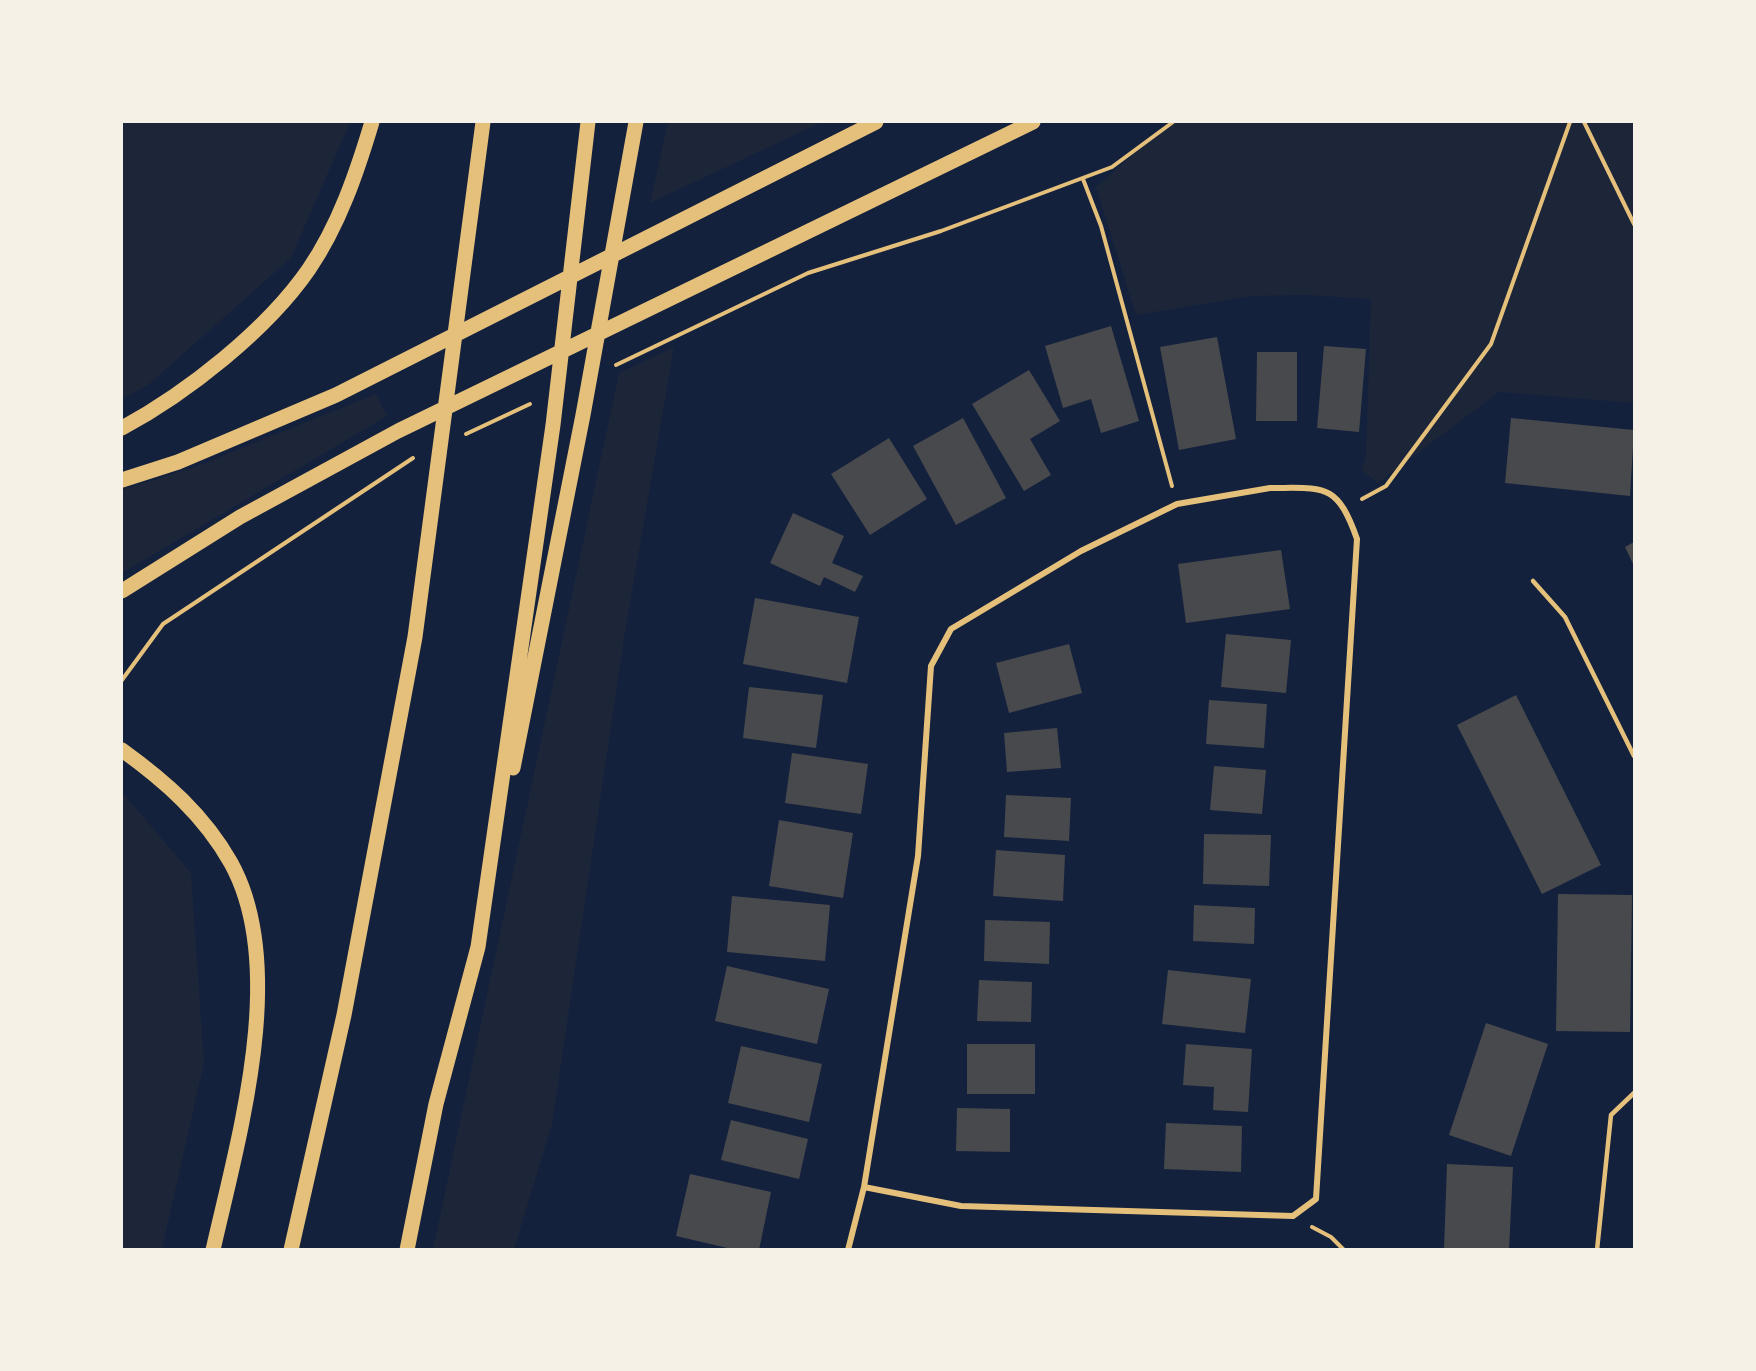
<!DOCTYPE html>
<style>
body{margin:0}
#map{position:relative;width:1756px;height:1371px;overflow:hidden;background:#14213d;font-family:Manrope,sans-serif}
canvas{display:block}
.frame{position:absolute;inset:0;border:123px solid #f6f1e7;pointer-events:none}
</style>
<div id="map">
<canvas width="1756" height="1371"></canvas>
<div class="frame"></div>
</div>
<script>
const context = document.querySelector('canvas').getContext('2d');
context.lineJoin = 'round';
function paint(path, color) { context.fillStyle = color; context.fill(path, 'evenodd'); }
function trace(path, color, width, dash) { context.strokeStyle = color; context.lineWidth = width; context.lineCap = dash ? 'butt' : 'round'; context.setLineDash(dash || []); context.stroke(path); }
const green = new Path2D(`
 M122 122H350L291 258 148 385 122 399Z
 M668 122H822L650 203Z
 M1170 122H1634V403L1499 392 1378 483 1361 470 1366 458 1371 299 1306 295 1251 296 1136 315 1096 187Z
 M674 347 625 632 552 1124 514 1249H433L619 373Z
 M376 394 387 416 122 573V490L195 467Z
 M122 792 191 873 204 1063 162 1249H122Z`);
const building = new Path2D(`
 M1111 326 1139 421 1101 433 1091 399 1063 408 1045 346Z
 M1217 337 1236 439 1179 450 1160 347Z
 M1324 346 1366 349 1359 432 1317 428Z
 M1257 352H1297V421H1256Z
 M1029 370 1060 421 1030 439 1051 475 1024 491 972 404Z
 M963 418 1006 498 956 525 913 446Z
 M1511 418 1634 430 1630 496 1505 483Z
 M889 438 927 499 870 535 831 474Z
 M793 513 844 536 832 563 863 576 855 592 824 577 820 586 770 563Z
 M1634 542V566L1625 547Z
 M1281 550 1290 609 1186 623 1178 564Z
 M755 598 859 617 847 683 743 664Z
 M1226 634 1291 640 1286 693 1221 687Z
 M1069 644 1082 693 1009 713 996 663Z
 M749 687 823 695 816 748 743 738Z
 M1516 695 1601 865 1542 894 1457 725Z
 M1209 700 1267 704 1264 748 1206 744Z
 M1057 728 1061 768 1007 772 1004 733Z
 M792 753 868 764 861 814 785 803Z
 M1214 766 1266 770 1262 814 1210 810Z
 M1006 795 1071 798 1069 841 1004 837Z
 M779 820 853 833 843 898 769 886Z
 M1204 834 1271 835 1269 886 1203 884Z
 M996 850 1065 855 1063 901 993 896Z
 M1558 894 1632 895 1630 1032 1556 1031Z
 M732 896 830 905 825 961 727 952Z
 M1194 905 1255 908 1254 944 1193 941Z
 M985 920 1050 922 1049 964 984 961Z
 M727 966 829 989 817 1044 715 1021Z
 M1168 970 1251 979 1245 1033 1162 1024Z
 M979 980 1032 982 1031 1022 977 1021Z
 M1486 1023 1548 1044 1511 1156 1449 1135Z
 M967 1044H1035V1094H967Z
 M1186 1044 1252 1049 1248 1112 1213 1110 1214 1087 1183 1085Z
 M741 1046 822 1064 809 1122 728 1103Z
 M957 1108 1010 1109V1152L956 1151Z
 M731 1120 808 1139 799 1179 721 1160Z
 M1166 1123 1242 1126 1241 1172 1164 1169Z
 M1447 1164 1513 1167 1509 1250H1444Z
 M690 1174 771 1192 759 1250H736L676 1236Z`);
const path = new Path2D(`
 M1584 122 1634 224
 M1083 179 1101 226 1172 486
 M616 365 808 273 941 231 1112 167 1173 122
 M466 434 530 404
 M1362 499 1386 486 1491 344 1570 122
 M122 680 163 624 413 458
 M1312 1227 1331 1237 1344 1250`);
const service = new Path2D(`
 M1533 581 1565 617 1634 756
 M1597 1250 1611 1115 1634 1093`);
const minor = new Path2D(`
 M1270 488C1324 488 1337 482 1357 539L1316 1199 1293 1216 961 1206 864 1187 918 856 931 666 951 629 1081 551 1177 504Z
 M848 1250 864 1187`);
const primary = new Path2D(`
 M122 428C187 393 267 330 309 269 339 225 357 172 372 122
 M122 480 178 462 336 395 876 122
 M122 591 240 517 398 431 1033 122
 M122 750C165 781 204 815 231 863 289 968 238 1139 213 1250
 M513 768 583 415 636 122
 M291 1250 344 1015 415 637 483 122
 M407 1250 436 1104 478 947 553 425 588 122`);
paint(green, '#1d2539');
paint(building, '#48494c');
trace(path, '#e5c07b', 4);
trace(service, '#e5c07b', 4.5);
trace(minor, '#e5c07b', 6);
trace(primary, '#e5c07b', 15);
</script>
